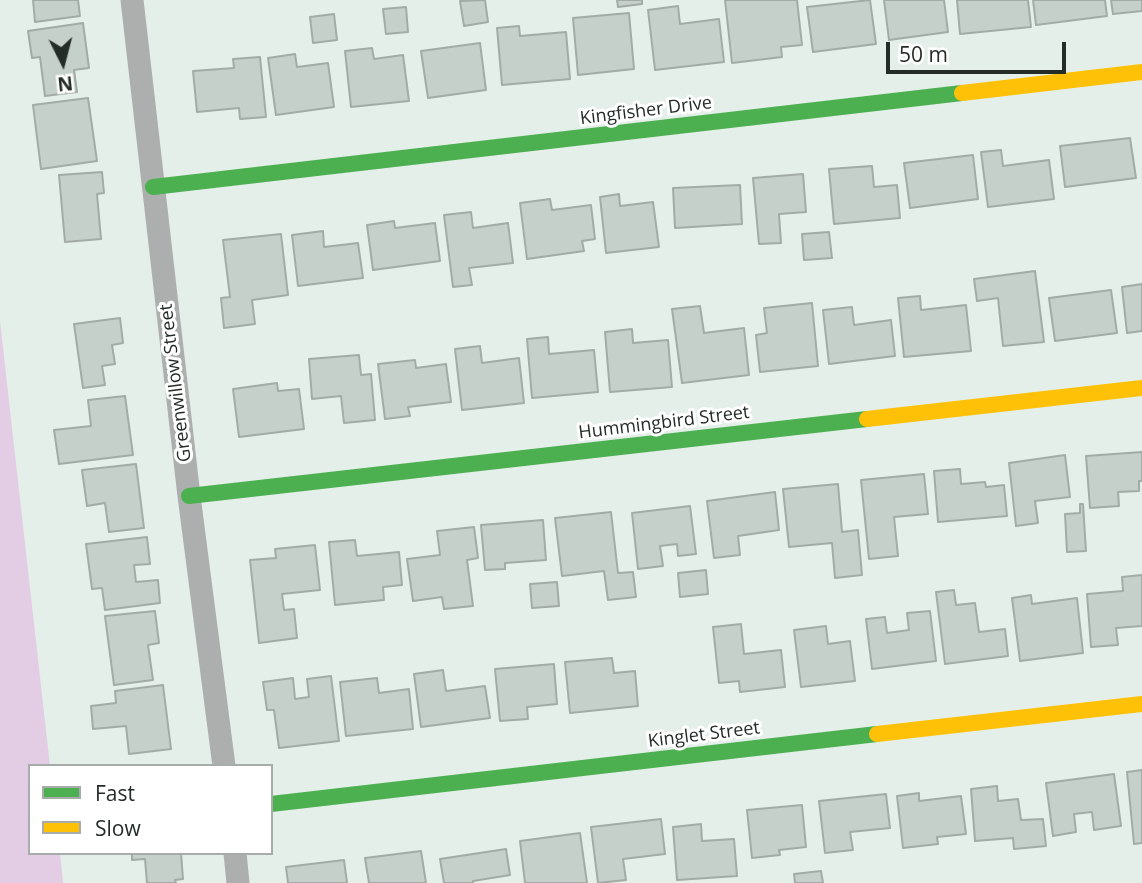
<!DOCTYPE html>
<style>
body{margin:0}
#map{position:relative;width:1142px;height:883px;overflow:hidden;background:#e4efea;font-family:"Open Sans",sans-serif}
canvas{display:block}
.legend{position:absolute;left:28px;top:764px;width:245px;height:91px;box-sizing:border-box;background:#fff;border:2px solid #a7aba9;margin:0;padding:9px 12px;list-style:none;font-size:21px;color:#242c28}
.legend li{display:flex;align-items:center;gap:14px;height:35px}
.legend b{width:35px;border:2px solid #a7aba9}
.north{position:absolute;left:28px;top:28px;width:70px;height:70px;-webkit-text-stroke:5px #fff;paint-order:stroke;rotate:174deg;font-size:19px;font-weight:700;line-height:28px;text-align:center;color:#242c28}
.north::after{content:'';display:block;margin:auto;width:24px;height:32px;background:#242c28;clip-path:polygon(50% 0,100% 100%,50% 72%,0 100%)}
.scale{position:absolute;left:886px;top:42px;width:180px;height:32px;box-sizing:border-box;border:4px solid #242c28;border-top:0;padding-left:9px;font-size:21px;line-height:24px;white-space:nowrap;color:#242c28;-webkit-text-stroke:5px #fff;paint-order:stroke}
</style>
<div id="map">
<canvas width="1142" height="883"></canvas>
<ul class="legend">
<li><b style="height:9px;background:#4caf50"></b>Fast</li>
<li><b style="height:9px;background:#ffc107"></b>Slow</li>
</ul>
<div class="north">N</div>
<div class="scale">50 m</div>
</div>
<script>
const context = document.querySelector('canvas').getContext('2d');
context.lineJoin = 'round';
function paint(path, color) { context.fillStyle = color; context.fill(path, 'evenodd'); }
function trace(path, color, width, dash) { context.strokeStyle = color; context.lineWidth = width; context.lineCap = dash ? 'butt' : 'round'; context.setLineDash(dash || []); context.stroke(path); }
function write(font, color, halo, rows, align = 'center') {
  context.font = font + ' "Open Sans",sans-serif'; context.lineWidth = 6; context.setLineDash([]); context.textBaseline = 'middle'; context.strokeStyle = halo; context.fillStyle = color; for (const [text, x, y, turn = 0] of rows) {
    context.save(); context.translate(x, y); context.rotate((+turn || 0) * Math.PI / 180); context.textAlign = isNaN(turn) ? turn : align; if (halo) context.strokeText(text, 0, 0); context.fillText(text, 0, 0); context.restore();
  }
}
const green = new Path2D(`
 M0 321 50 766H30V853H60L63 883H0Z`);
const building = new Path2D(`
 M33 0H78L80 16 35 22Z
 M485 0 488 22 464 26 460 1Z
 M617 0H642V4L618 7Z
 M725 0H797L802 45 781 47 782 57 732 63Z
 M870 0 876 44 813 52 807 7Z
 M884 0H944L948 32 889 40Z
 M957 0H1028L1031 27 960 34Z
 M1033 0H1105L1107 16 1036 25Z
 M1111 0H1142V11L1113 14Z
 M678 6 680 24 719 19 724 62 655 70 648 10Z
 M406 7 408 32 386 34 383 9Z
 M629 13 634 69 578 75 573 18Z
 M334 14 337 40 313 43 310 17Z
 M83 23 89 68 74 70 77 92 45 96 40 57 32 58 28 31Z
 M519 26 520 36 566 32 570 79 502 85 497 28Z
 M480 43 486 90 428 98 421 51Z
 M372 48 374 59 403 55 409 101 351 107 345 51Z
 M295 54 297 67 328 63 334 107 276 115 268 58Z
 M260 57 266 117 240 119 239 108 197 112 193 71 234 68 233 59Z
 M88 98 97 161 41 169 33 105Z
 M1130 138 1136 178 1065 187 1060 146Z
 M1001 150 1003 166 1049 160 1054 199 988 207 981 152Z
 M973 155 978 199 910 208 904 163Z
 M872 166 874 187 897 185 900 218 834 224 829 169Z
 M102 172 104 193 97 194 101 239 65 242 59 175Z
 M803 174 806 212 779 214 781 243 759 244 753 178Z
 M740 185 742 224 675 228 673 188Z
 M619 194 620 206 653 202 659 247 606 253 600 197Z
 M550 199 552 210 591 205 595 239 582 241 584 251 527 259 520 203Z
 M471 212 473 228 508 223 513 263 469 268 472 285 453 287 444 215Z
 M394 221 395 228 435 223 440 261 373 270 367 225Z
 M323 231 324 247 358 243 363 278 298 286 292 235Z
 M829 232 832 258 804 260 802 234Z
 M281 234 288 295 252 300 255 324 224 328 221 298 230 297 223 240Z
 M1035 271 1044 342 1003 346 998 298 977 301 974 279Z
 M1142 284V331L1127 333 1122 287Z
 M1111 290 1117 333 1055 341 1049 298Z
 M920 296 921 310 966 305 971 351 904 357 898 298Z
 M812 303 818 366 760 372 756 335 767 333 764 308Z
 M700 306 704 333 744 328 749 375 682 383 672 309Z
 M852 307 854 325 891 320 895 356 829 364 823 310Z
 M120 318 123 343 112 345 115 364 102 366 105 385 83 388 74 324Z
 M632 329 633 343 668 340 672 387 610 392 605 332Z
 M548 337 549 354 594 350 598 392 532 398 527 339Z
 M480 346 482 363 519 358 524 403 462 410 455 349Z
 M359 355 361 375 371 374 375 420 344 423 341 396 312 399 309 359Z
 M415 360 416 368 446 364 451 402 408 407 410 416 385 419 378 364Z
 M277 383 278 391 299 389 304 429 239 437 233 389Z
 M125 396 133 455 59 464 54 430 91 426 88 400Z
 M1142 452V481H1139V491L1118 492 1119 506 1090 508 1086 456Z
 M1065 455 1070 497 1035 501 1038 523 1016 526 1009 463Z
 M136 464 144 528 109 532 105 503 87 506 82 470Z
 M960 469 961 484 985 482 986 487 1004 485 1007 516 938 522 934 471Z
 M924 474 928 514 894 517 898 556 869 559 861 480Z
 M838 484 842 532 858 530 862 575 835 578 832 543 789 547 783 489Z
 M775 492 779 530 738 536 740 555 714 558 707 501Z
 M1080 504H1083L1086 551 1067 552 1065 514 1080 513Z
 M690 506 696 554 678 556 677 544 660 546 663 566 638 569 632 513Z
 M611 512 618 573 633 572 636 597 608 600 604 571 562 576 555 518Z
 M543 520 546 560 505 563V569L485 570 481 525Z
 M474 527 478 558 467 560 473 606 444 609 442 597 413 601 407 559 440 555 437 531Z
 M147 537 150 564 134 565 136 582 158 580 160 603 105 610 102 588 92 589 86 544Z
 M355 540 357 556 399 552 402 585 383 587 384 600 335 605 329 542Z
 M315 545 320 590 282 594 284 610 294 609 297 638 259 643 250 560 276 558 275 549Z
 M706 570 708 594 680 597 678 573Z
 M1142 575V626L1116 628 1118 645 1091 647 1087 594 1123 591 1122 577Z
 M557 582 559 606 532 608 530 584Z
 M954 590 956 605 975 603 979 632 1005 629 1008 656 945 664 936 592Z
 M1031 595 1032 604 1077 598 1083 653 1020 661 1012 598Z
 M155 611 159 643 148 645 153 680 114 685 105 616Z
 M930 611 936 661 872 669 866 619 885 617 887 633 909 630 907 613Z
 M741 624 744 654 781 650 785 687 740 692 739 681 719 683 713 627Z
 M826 626 828 644 850 641 855 681 801 687 794 630Z
 M612 658 614 673 635 671 638 706 570 713 565 662Z
 M554 664 557 704 527 707 528 719 500 721 495 669Z
 M443 670 446 691 485 686 490 718 421 727 414 674Z
 M331 676 339 741 279 748 274 710H267L263 682 293 678 295 699 309 697 307 679Z
 M377 678 379 693 409 689 413 729 346 736 340 682Z
 M163 685 171 749 129 754 126 726 93 729 91 706 116 703 115 691Z
 M1142 770V843L1134 844 1127 772Z
 M1114 774 1121 826 1094 830 1092 812 1074 814 1076 832 1053 836 1046 783Z
 M997 786 998 801 1018 799 1021 820 1043 819 1046 846 1014 849 1013 838 975 841 971 789Z
 M919 793V801L961 796 966 834 937 837 938 844 903 848 897 796Z
 M886 794 890 828 850 832 853 850 825 853 819 801Z
 M802 805 806 847 779 850 780 855 752 858 747 810Z
 M661 819 665 854 623 859 626 880 598 883 591 827Z
 M701 824 702 841 734 839 737 876 677 880 673 827Z
 M580 833 587 883H525L520 841Z
 M506 849 510 875 473 881V883H444L440 859Z
 M421 851 426 883H369L365 858Z
 M132 853H181L183 879 175 880 176 883H147L145 859 132 860Z
 M344 860 347 883H288L286 867Z
 M821 871 823 883H795L794 874Z`);
const street = new Path2D(`
 M132 0 189 496 224 766
 M235 853 238 883`);
const fast = new Path2D(`
 M153 187 962 93
 M189 496 867 419
 M271 804 877 734`);
const slow = new Path2D(`
 M962 93 1142 72
 M867 419 1142 388
 M877 734 1142 704`);
const streetNames = [
 ["Kingfisher Drive",646,111,-7],
 ["Greenwillow Street",176,383,-97],
 ["Hummingbird Street",664,423,-7],
 ["Kinglet Street",704,735,-7]
];
paint(green, '#e2cde4');
paint(building, '#c6d0cb');
trace(building, '#a2aba7', 2);
trace(street, '#adaeae', 23);
trace(fast, '#4caf50', 16);
trace(slow, '#ffc107', 16);
write('18px', '#242c28', '#fff', streetNames);
</script>
